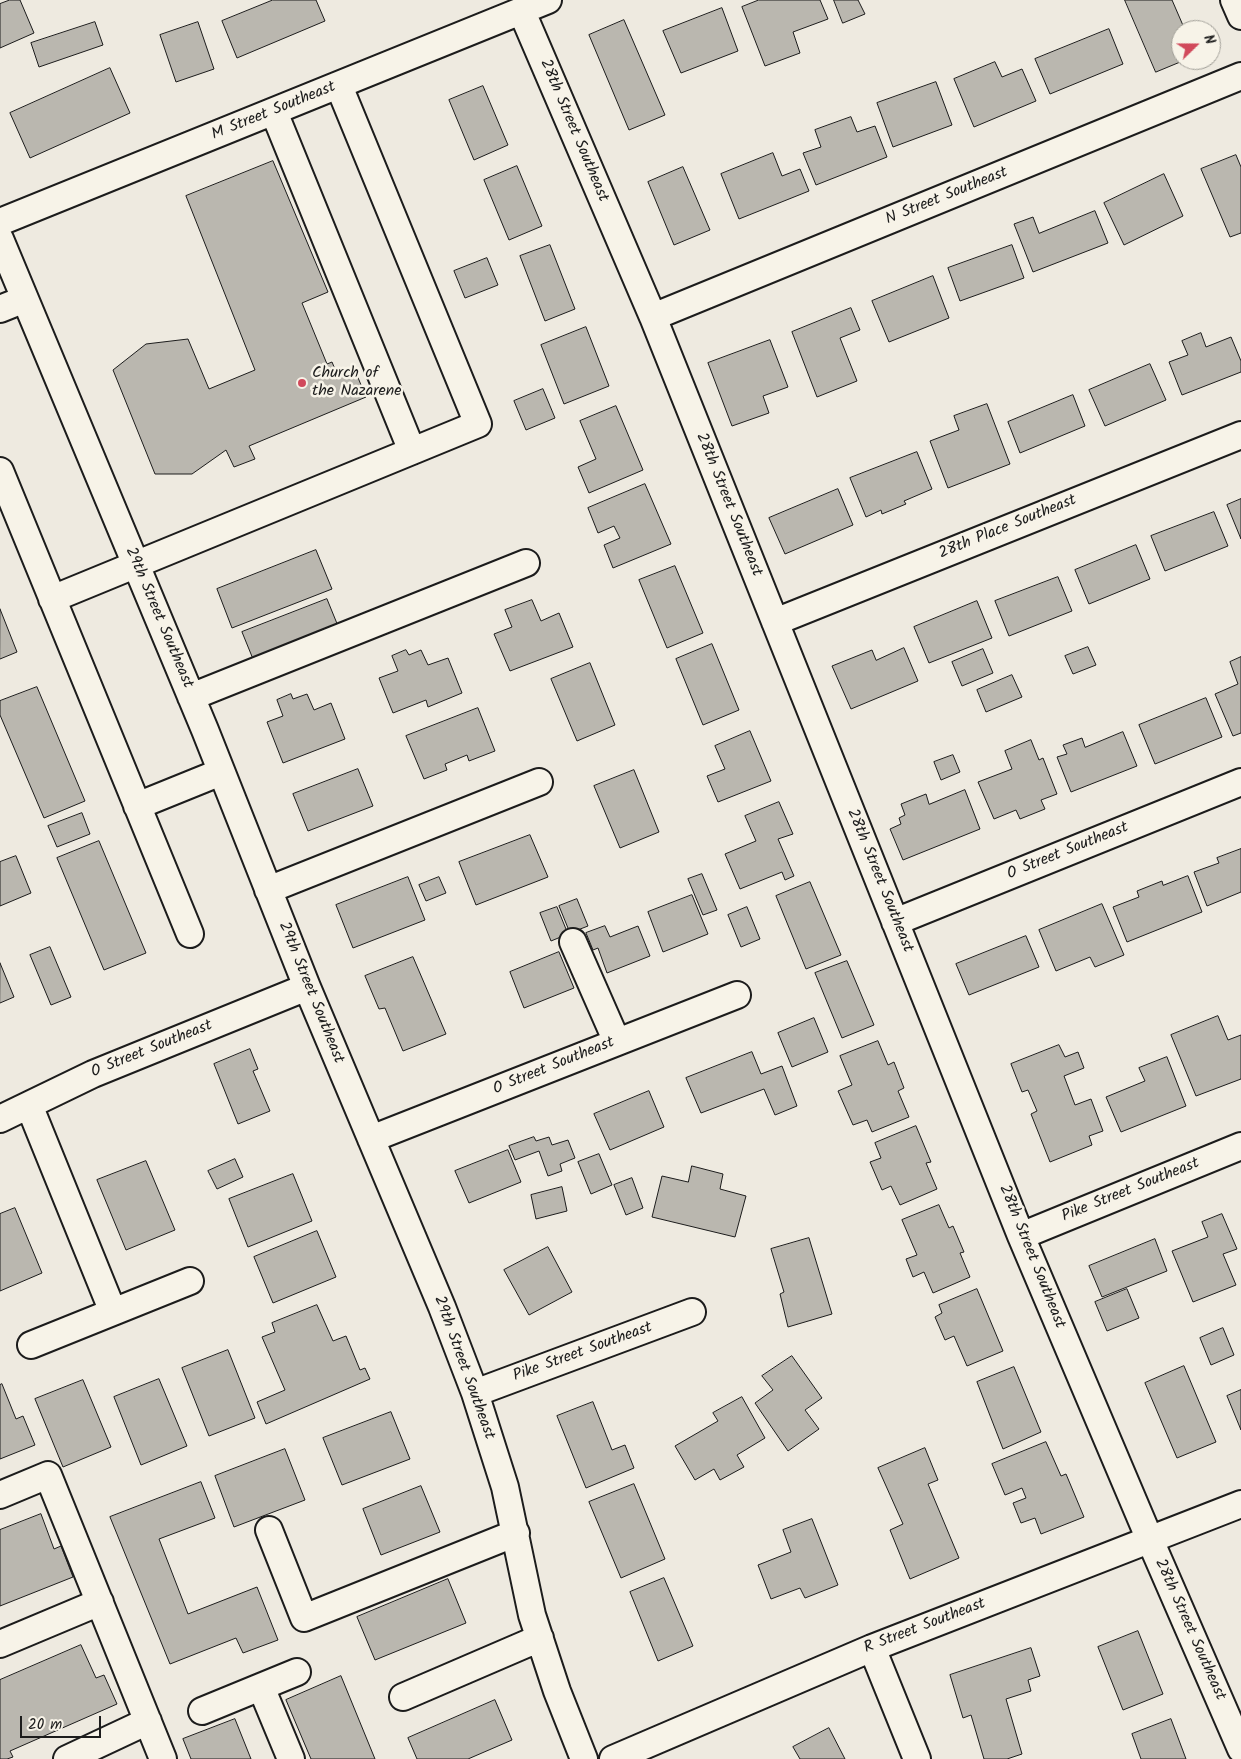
<!DOCTYPE html>
<style>
body{margin:0}
#map{position:relative;width:1241px;height:1759px;overflow:hidden;background:#eeeae0;font-family:Kalam,sans-serif}
canvas{display:block}
.north{position:absolute;left:1171px;top:20px;width:50px;height:50px;box-sizing:border-box;background:#f7f3e8;border:1px solid #9f9d96;border-radius:50%;rotate:68deg;font-size:14px;font-weight:700;line-height:20px;text-align:center;color:#1c1c1c}
.north::after{content:'';display:block;margin:auto;width:18px;height:22px;background:#d1495b;clip-path:polygon(50% 0,100% 100%,50% 72%,0 100%)}
.scale{position:absolute;left:20px;top:1716px;width:81px;height:22px;box-sizing:border-box;border:2px solid #1c1c1c;border-top:0;padding-left:6px;font-size:15px;line-height:18px;white-space:nowrap;color:#1c1c1c;-webkit-text-stroke:4px #f7f3e8;paint-order:stroke}
</style>
<div id="map">
<canvas width="1241" height="1759"></canvas>
<div class="north">N</div>
<div class="scale">20 m</div>
</div>
<script>
const context = document.querySelector('canvas').getContext('2d');
context.lineJoin = 'round';
function paint(path, color) { context.fillStyle = color; context.fill(path, 'evenodd'); }
function trace(path, color, width, dash) { context.strokeStyle = color; context.lineWidth = width; context.lineCap = dash ? 'butt' : 'round'; context.setLineDash(dash || []); context.stroke(path); }
function write(font, color, halo, rows, align = 'center') {
  context.font = font + ' Kalam,sans-serif'; context.lineWidth = 5; context.setLineDash([]); context.textBaseline = 'middle'; context.strokeStyle = halo; context.fillStyle = color; for (const [text, x, y, turn = 0] of rows) {
    context.save(); context.translate(x, y); context.rotate((+turn || 0) * Math.PI / 180); context.textAlign = isNaN(turn) ? turn : align; if (halo) context.strokeText(text, 0, 0); context.fillText(text, 0, 0); context.restore();
  }
}
const building = new Path2D(`
 M10 0H20L34 33 0 48V4Z
 M273 0H316L325 21 237 58 222 21Z
 M759 0H820L828 19 793 32 800 53 765 66 742 7Z
 M834 0H858L865 14 843 23Z
 M1125 0H1172L1185 30H1181V60H1185L1156 72Z
 M722 8 738 51 681 73 663 31Z
 M624 20 665 115 629 130 589 35Z
 M95 22 103 45 39 67 31 43Z
 M198 22 214 69 176 82 160 35Z
 M1109 29 1123 64 1050 94 1035 59Z
 M995 62 1002 77 1022 69 1036 101 974 127 954 79Z
 M110 68 130 113 30 158 10 113Z
 M936 82 952 125 893 147 877 103Z
 M483 86 508 145 474 160 449 100Z
 M851 117 857 132 875 126 887 157 816 185 803 153 821 147 815 130Z
 M773 153 782 176 800 169 809 191 739 219 721 174Z
 M1236 155 1241 167V233L1230 237 1201 169Z
 M273 161 328 292 302 303 327 364 332 362 337 374 354 368 366 397 249 446 255 459 234 467 226 450 192 474H155L113 370 146 344 188 339 209 389 255 370 186 196Z
 M517 166 542 226 509 240 484 180Z
 M683 167 710 230 674 245 648 182Z
 M1164 174 1183 216 1124 245 1104 203Z
 M1095 211 1108 243 1033 272 1014 224 1033 217 1039 233Z
 M550 245 575 309 545 321 520 256Z
 M1012 245 1024 278 960 301 948 268Z
 M487 258 498 285 465 298 454 271Z
 M933 276 949 318 889 342 872 301Z
 M851 308 860 330 840 338 857 381 817 397 792 332Z
 M586 327 609 386 564 404 541 345Z
 M1201 333 1206 347 1231 337 1241 361V372L1182 395 1169 362 1188 355 1182 341Z
 M770 340 788 387 763 396 769 413 732 426 708 363Z
 M1150 364 1166 400 1105 426 1089 390Z
 M543 389 555 418 526 430 514 401Z
 M1073 395 1085 426 1020 453 1008 422Z
 M987 404 1010 464 948 488 930 441 959 430 954 416Z
 M616 406 643 470 589 493 578 467 596 459 580 421Z
 M917 452 932 489 904 501 906 504 882 514 881 510 866 517 850 478Z
 M645 484 671 544 613 568 604 545 620 538 614 526 598 533 588 508Z
 M838 489 853 525 785 554 769 518Z
 M1241 499V539L1227 505Z
 M1214 512 1228 546 1165 571 1151 536Z
 M1136 545 1150 579 1089 604 1075 570Z
 M316 550 332 589 232 628 217 589Z
 M675 566 703 633 667 648 639 580Z
 M1058 577 1072 611 1009 636 995 601Z
 M327 599 338 626 253 659 242 632Z
 M532 600 541 621 559 613 573 647 510 671 494 634 512 627 505 610Z
 M977 601 992 638 929 663 914 627Z
 M0 609 17 652 0 659Z
 M712 644 739 710 703 725 676 659Z
 M1088 647 1096 665 1073 674 1065 656Z
 M904 648 918 681 851 709 832 666 872 650 876 660Z
 M983 649 993 673 962 686 952 662Z
 M406 650 409 655 421 650 428 665 448 658 462 693 428 707 426 700 393 713 379 678 398 671 392 656Z
 M1241 657V733L1233 736 1215 694 1238 684 1230 662Z
 M590 663 615 725 577 741 551 679Z
 M1012 675 1022 697 986 712 977 690Z
 M37 687 85 801 44 818 0 715V701Z
 M291 694 293 699 307 694 314 710 331 703 345 739 283 763 267 722 283 716 277 700Z
 M1206 698 1222 737 1155 764 1139 725Z
 M478 708 495 751 469 761 467 755 445 764 447 770 424 779 406 736Z
 M750 731 771 781 718 802 707 776 725 769 715 746Z
 M1123 732 1137 766 1071 792 1057 757 1067 754 1063 745 1082 738 1085 747Z
 M1031 740 1039 760 1043 758 1057 794 1041 800 1045 809 1020 819 1016 810 994 819 978 782 1012 769 1005 751Z
 M953 755 960 772 941 780 934 762Z
 M358 769 373 806 308 831 293 794Z
 M634 770 659 832 620 848 594 786Z
 M965 790 980 829 903 860 890 829 901 824 899 818 905 815 901 804 926 794 929 804Z
 M779 802 793 834 778 839 794 876 785 880 782 872 740 889 725 854 756 841 745 816Z
 M82 813 90 834 57 847 48 826Z
 M530 835 548 877 476 905 459 862Z
 M99 841 146 953 104 970 57 858Z
 M1241 849V892L1207 906 1194 872 1219 863 1217 858Z
 M16 856 31 893 0 906V862Z
 M702 874 717 910 703 915 688 879Z
 M1188 876 1202 912 1127 942 1113 907 1139 897 1137 891 1162 881 1163 885Z
 M408 877 425 920 353 948 336 905Z
 M439 877 446 893 426 901 419 885Z
 M810 882 841 955 806 969 776 896Z
 M692 895 708 934 663 952 648 912Z
 M577 899 588 926 570 933 559 906Z
 M1102 904 1124 955 1095 967 1090 957 1056 971 1039 930Z
 M557 907 568 934 551 941 540 913Z
 M747 907 760 939 741 947 728 915Z
 M605 926 610 937 638 926 650 956 607 973 598 948 593 950 586 933Z
 M1026 936 1039 967 969 995 956 964Z
 M50 947 71 997 51 1005 30 955Z
 M559 952 574 988 524 1008 510 972Z
 M413 957 446 1034 403 1051 385 1008 379 1009 365 976Z
 M847 961 874 1025 842 1038 815 973Z
 M0 963 14 997 0 1003Z
 M1218 1016 1228 1040 1241 1035V1079L1196 1096 1171 1035Z
 M814 1018 828 1052 792 1067 778 1033Z
 M878 1041 888 1065 894 1062 904 1088 898 1091 909 1117 872 1132 867 1120 853 1125 838 1091 852 1085 840 1056Z
 M1059 1045 1065 1057 1078 1052 1084 1068 1064 1076 1075 1105 1091 1099 1103 1131 1089 1136 1092 1145 1050 1162 1031 1114 1037 1111 1028 1090 1022 1092 1011 1064Z
 M250 1049 258 1069 253 1071 270 1111 238 1124 214 1064Z
 M752 1052 761 1074 782 1066 797 1106 775 1115 764 1089 701 1113 686 1078Z
 M1167 1057 1186 1106 1121 1132 1106 1097 1145 1081 1139 1068Z
 M649 1091 664 1127 610 1150 594 1114Z
 M916 1126 931 1162 926 1163 937 1189 900 1205 891 1186 882 1190 870 1162 881 1158 875 1143Z
 M534 1137 536 1141 549 1137 552 1145 568 1140 575 1158 560 1164 562 1171 548 1176 539 1151 515 1160 509 1146Z
 M508 1150 521 1182 469 1203 455 1171Z
 M599 1154 612 1185 591 1194 578 1162Z
 M235 1159 243 1177 217 1189 208 1171Z
 M146 1161 175 1230 126 1250 97 1180Z
 M692 1166 723 1174 720 1189 746 1196 735 1237 652 1217 662 1176 688 1182Z
 M293 1174 312 1221 248 1247 229 1199Z
 M632 1178 643 1208 626 1215 614 1185Z
 M562 1187 567 1211 536 1219 531 1195Z
 M939 1205 949 1228 953 1226 964 1252 960 1253 970 1277 933 1293 924 1272 913 1277 906 1259 917 1255 902 1220Z
 M15 1208 42 1273 0 1291V1214Z
 M1222 1214 1237 1249 1223 1254 1236 1285 1193 1302 1172 1251 1208 1237 1202 1222Z
 M317 1231 336 1277 273 1303 254 1257Z
 M809 1238 832 1314 788 1327 780 1294 784 1292 771 1249Z
 M1155 1239 1167 1271 1102 1297 1089 1266Z
 M548 1247 572 1292 529 1315 504 1270Z
 M977 1289 1003 1351 967 1366 954 1336 945 1340 935 1317 942 1313 939 1305Z
 M1127 1289 1139 1318 1107 1331 1095 1302Z
 M317 1305 333 1341 346 1336 360 1370 365 1368 370 1379 266 1424 257 1402 285 1390 262 1337 275 1332 272 1323Z
 M1223 1328 1234 1355 1211 1365 1200 1338Z
 M228 1350 255 1418 209 1436 182 1368Z
 M792 1356 822 1398 805 1410 819 1429 788 1451 755 1403 773 1390 762 1376Z
 M1184 1366 1216 1442 1177 1458 1145 1383Z
 M1014 1367 1041 1432 1003 1449 977 1382Z
 M159 1379 187 1446 141 1465 114 1397Z
 M83 1380 111 1447 63 1467 35 1399Z
 M2 1384 16 1419 23 1416 35 1445 0 1459V1385Z
 M1241 1390V1430L1227 1396Z
 M742 1397 765 1438 737 1455 744 1467 720 1480 714 1469 695 1480 675 1446 718 1421 713 1413Z
 M593 1402 612 1450 625 1445 634 1468 586 1488 557 1416Z
 M391 1412 410 1459 342 1485 323 1438Z
 M1046 1442 1061 1476 1066 1474 1084 1517 1041 1534 1035 1518 1021 1523 1013 1503 1026 1498 1022 1488 1005 1495 992 1464Z
 M925 1448 938 1480 928 1484 959 1558 910 1579 890 1530 903 1524 878 1468Z
 M285 1449 305 1500 234 1527 215 1476Z
 M201 1482 215 1518 159 1539 188 1614 257 1587 278 1640 243 1653 236 1638 170 1664 110 1517Z
 M634 1484 665 1559 621 1578 589 1502Z
 M421 1486 440 1532 381 1555 363 1509Z
 M41 1514 54 1549 61 1546 73 1577 0 1606V1530Z
 M812 1519 838 1585 805 1598 800 1588 771 1599 758 1565 791 1552 783 1530Z
 M664 1578 693 1646 658 1661 630 1592Z
 M448 1579 466 1623 375 1660 357 1617Z
 M1138 1631 1163 1694 1123 1710 1098 1647Z
 M81 1645 96 1678 104 1675 117 1704 10 1751 13 1757 7 1759H0V1680Z
 M1031 1648 1040 1676 1028 1680 1031 1691 1006 1699 1022 1754 1007 1759H984L971 1715 963 1718 950 1675Z
 M341 1676 375 1759H311L286 1700Z
 M495 1700 512 1740 468 1759H417L408 1738Z
 M235 1719 251 1759H191L183 1739Z
 M1171 1719 1186 1759H1141L1132 1734Z
 M829 1728 845 1759H800L793 1747Z`);
const minor = new Path2D(`
 M1234 0 1241 16
 M522 12 653 317 1021 1236 1150 1540 1241 1749
 M274 112 412 451
 M0 222 548 0
 M0 239 205 730 307 987 442 1307 475 1393 505 1487 532 1615 557 1691 584 1759
 M0 309 25 299
 M653 317 1241 76
 M0 471 190 934
 M52 599 478 424 339 86
 M775 622 1241 435
 M191 697 526 563
 M137 806 221 772
 M268 890 539 782
 M895 922 1241 782
 M573 942 617 1042
 M29 1105 113 1312
 M0 1119 93 1074 307 987
 M371 1139 737 995
 M1021 1236 1241 1146
 M31 1345 190 1281
 M475 1393 692 1312
 M0 1495 48 1475 163 1759
 M269 1530 304 1618 516 1533
 M0 1644 100 1602
 M872 1648 917 1759
 M261 1687 291 1759
 M403 1697 540 1638
 M202 1711 297 1672
 M67 1759 148 1721
 M613 1759 872 1648 1241 1504`);
const markers = [
 [302,383,5,"#d1495b"]
];
const streetNames = [
 ["M Street Southeast",274,112,-22],
 ["28th Street Southeast",573,131,67],
 ["N Street Southeast",947,197,-22],
 ["28th Street Southeast",728,505,68],
 ["28th Place Southeast",1008,528,-22],
 ["29th Street Southeast",158,618,67],
 ["O Street Southeast",1068,852,-22],
 ["28th Street Southeast",879,881,68],
 ["29th Street Southeast",310,993,68],
 ["O Street Southeast",152,1050,-22],
 ["O Street Southeast",554,1067,-22],
 ["Pike Street Southeast",1131,1191,-22],
 ["28th Street Southeast",1031,1257,68],
 ["Pike Street Southeast",583,1353,-20],
 ["29th Street Southeast",463,1368,70],
 ["R Street Southeast",925,1627,-21],
 ["28th Street Southeast",1189,1630,66]
];
const poiNames = [
 ["Church of",312,374],
 ["the Nazarene",312,392]
];
paint(building, '#bab7af');
trace(building, '#1c1c1c', 1);
trace(minor, '#1c1c1c', 30);
trace(minor, '#f7f3e8', 26);
for (const [x, y, r, color] of markers) { const dot = new Path2D(); dot.arc(x, y, r, 0, 2 * Math.PI); context.fillStyle = color; context.fill(dot); trace(dot, '#f7f3e8', 2); }
write('16px', '#1c1c1c', '#f7f3e8', streetNames);
write('16px', '#1c1c1c', '#f7f3e8', poiNames, 'left');
</script>
